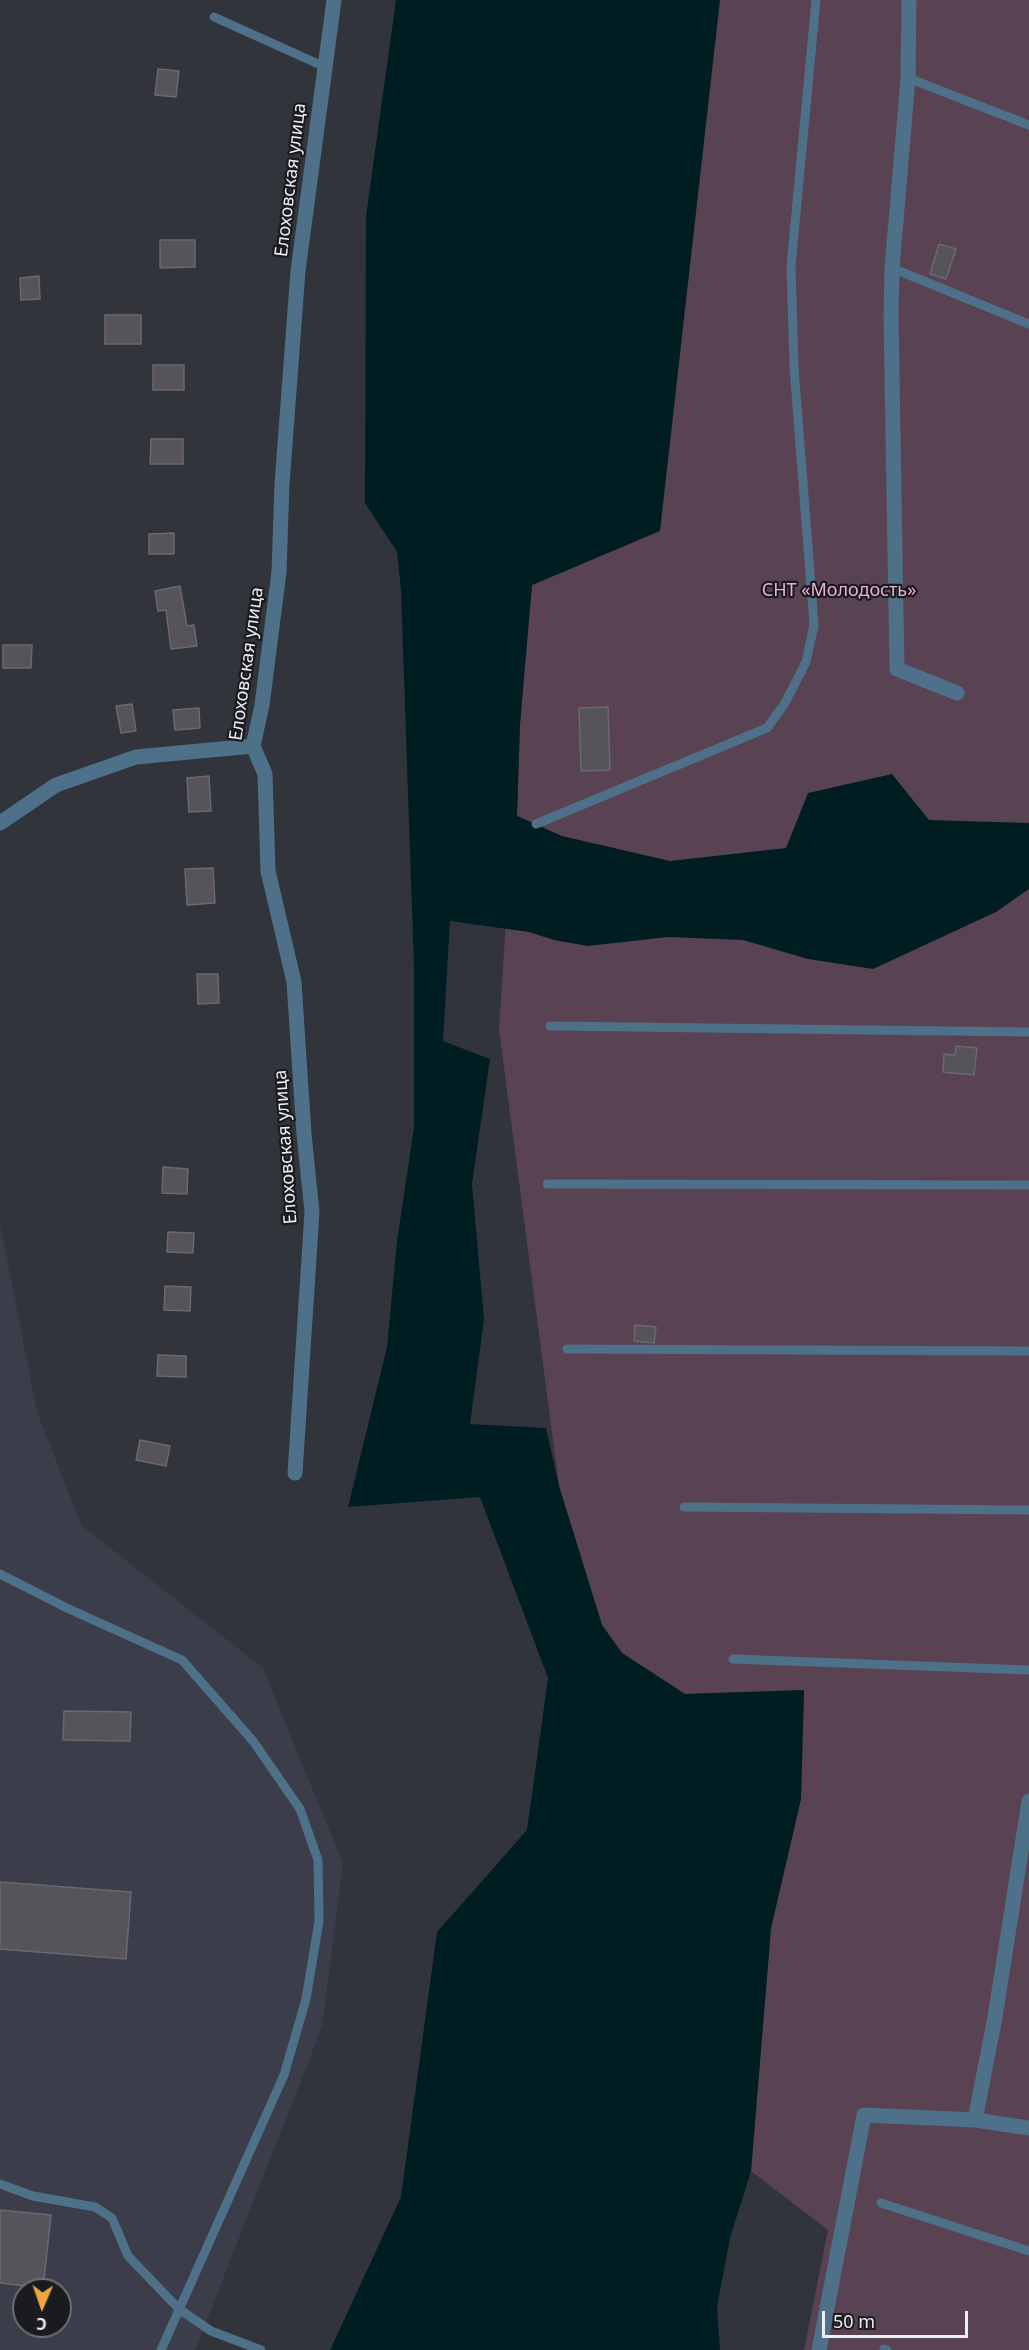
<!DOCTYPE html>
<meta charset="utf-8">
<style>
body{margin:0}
#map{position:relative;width:1029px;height:2350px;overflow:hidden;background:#32343b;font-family:"Noto Sans",sans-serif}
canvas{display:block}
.north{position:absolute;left:12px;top:2278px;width:60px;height:60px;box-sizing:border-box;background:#1a1b1f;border:2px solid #6e6f74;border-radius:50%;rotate:182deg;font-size:16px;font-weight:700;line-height:24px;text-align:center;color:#edeef3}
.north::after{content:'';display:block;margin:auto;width:21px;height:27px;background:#efa73d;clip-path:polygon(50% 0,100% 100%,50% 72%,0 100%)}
.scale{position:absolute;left:822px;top:2311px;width:146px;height:27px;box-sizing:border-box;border:3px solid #edeef3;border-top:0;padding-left:8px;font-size:18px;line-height:21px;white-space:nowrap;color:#edeef3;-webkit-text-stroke:4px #1a1b1f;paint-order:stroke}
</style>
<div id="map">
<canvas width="1029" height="2350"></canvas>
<div class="north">С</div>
<div class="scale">50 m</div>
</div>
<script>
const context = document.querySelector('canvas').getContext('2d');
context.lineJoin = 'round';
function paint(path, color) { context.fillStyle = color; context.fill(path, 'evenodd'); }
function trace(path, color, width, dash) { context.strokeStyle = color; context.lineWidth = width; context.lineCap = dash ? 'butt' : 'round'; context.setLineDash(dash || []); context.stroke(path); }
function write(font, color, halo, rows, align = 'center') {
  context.font = font + ' "Noto Sans",sans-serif'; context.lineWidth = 4.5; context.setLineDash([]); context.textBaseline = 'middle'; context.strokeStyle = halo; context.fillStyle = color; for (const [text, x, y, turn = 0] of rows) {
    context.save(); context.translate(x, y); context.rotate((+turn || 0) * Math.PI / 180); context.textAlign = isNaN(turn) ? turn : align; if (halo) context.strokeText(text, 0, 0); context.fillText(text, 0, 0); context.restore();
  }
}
const built = new Path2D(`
 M0 1223 37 1412 82 1526 263 1668 343 1864 322 2027 195 2350H0ZM24 2290H60V2326H24Z`);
const green = new Path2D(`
 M683 0H1029V2350H804L828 2230 751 2171 771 1928 801 1799 804 1690 685 1694 622 1653 602 1625 559 1486 499 1029 507 906 534 823 517 816 520 724 532 585 626 545Z`);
const water = new Path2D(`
 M396 0H720L660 531 532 585 520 724 517 816 562 836 670 861 786 848 808 793 892 774 929 820 1029 823V889L996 912 873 969 808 959 743 940 668 937 588 946 554 940 529 932 450 921 443 1041 490 1059 472 1184 484 1320 470 1424 546 1428 559 1486 602 1625 622 1653 685 1694 804 1690 801 1799 771 1928 751 2171 730 2238 717 2307 720 2350H330L401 2197 437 1932 527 1830 548 1678 480 1497 348 1507 387 1347 397 1241 414 1127V968L401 590 397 552 365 503 366 216Z`);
const building = new Path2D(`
 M158 69 179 71 176 97 155 95Z
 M160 240H195V267L160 268Z
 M939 244 956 249 946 279 930 274Z
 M39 276 40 299 21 300 20 278Z
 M105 315H141V344H105Z
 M153 365H184V390H153Z
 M151 439H183V464H150Z
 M174 533V554H149V534Z
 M180 586 187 626 194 625 197 646 171 649 166 610 158 611 155 591Z
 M3 645H32L31 668H3Z
 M132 704 136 731 121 733 116 706Z
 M608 707 610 770 581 771 579 708Z
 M199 708 200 728 175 730 173 710Z
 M209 776 211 811 189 812 187 778Z
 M213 868 215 903 187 905 185 869Z
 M197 974H218L219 1003 198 1004Z
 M956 1046 977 1048 974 1075 943 1072 944 1054 955 1055Z
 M163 1167 188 1169 187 1194 162 1193Z
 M168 1232 194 1233 193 1253 167 1252Z
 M165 1286 191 1287 190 1311 164 1310Z
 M635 1325 656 1327 654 1343 634 1341Z
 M158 1355 186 1356V1377L157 1376Z
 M140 1440 170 1446 166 1466 136 1460Z
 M64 1711 131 1712 130 1741 63 1740Z
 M0 1882 131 1892 126 1959 0 1949Z
 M0 2210 51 2215 43 2288 0 2283Z`);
const service = new Path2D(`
 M214 17 325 67
 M908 78 1029 125
 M892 268 1029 324
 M536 824 767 728 785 703 806 662 814 625 794 367 791 266 816 0
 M550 1026 1029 1032
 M547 1184 1029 1185
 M567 1349 1029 1351
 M684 1507 1029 1510
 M0 1574 69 1609 182 1660 253 1741 300 1809 318 1860 319 1921 306 1999 284 2075 161 2350
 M733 1659 1029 1670
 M0 2184 33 2196 95 2207 112 2218 128 2256 179 2309 211 2331 261 2350
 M881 2203 1029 2251
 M884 2349 887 2350`);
const minor = new Path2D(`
 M909 0 908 78 892 268 891 316 897 669 957 693
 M0 823 56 785 136 757 253 746
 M295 1473 312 1212 304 1134 294 982 268 871 265 774 253 746 262 705 279 572 282 484 298 271 334 0
 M975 2120 995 2017 1029 1801
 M819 2350 864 2115 975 2120 1029 2128`);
const streetNames = [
 ["Елоховская улица",291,180,-83],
 ["Елоховская улица",247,664,-82],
 ["Елоховская улица",286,1147,-94]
];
const parkNames = [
 ["СНТ «Молодость»",839,591]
];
paint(built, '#3b3e4a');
paint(green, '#594353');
paint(water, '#001e22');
paint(building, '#56535b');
trace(building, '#6c6870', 1.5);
trace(service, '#4e7089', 9);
trace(minor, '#4e7089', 15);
write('18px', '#edeef3', '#1a1b1f', streetNames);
write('18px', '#edaedc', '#1a1b1f', parkNames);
</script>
